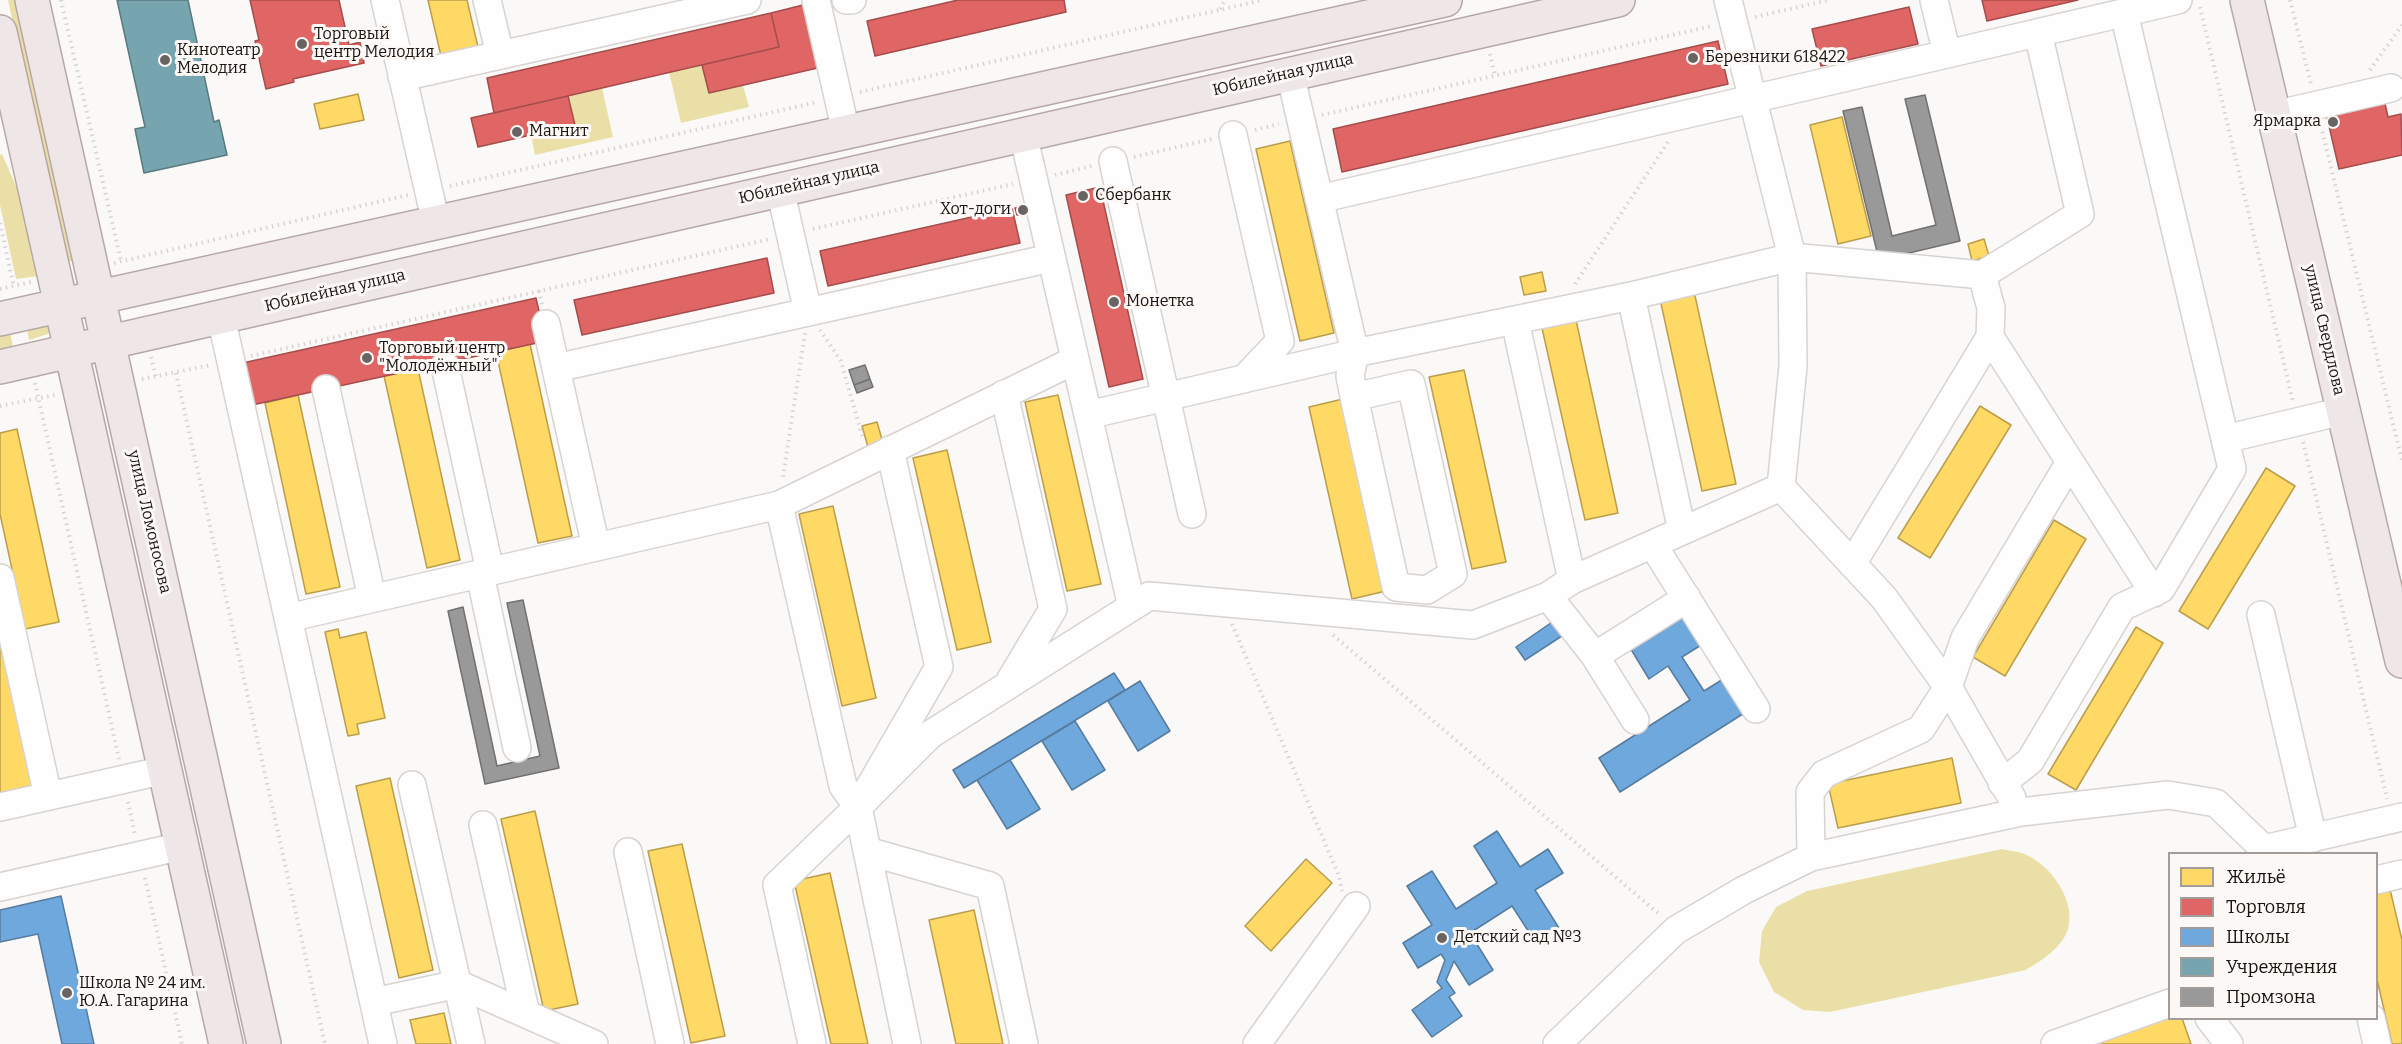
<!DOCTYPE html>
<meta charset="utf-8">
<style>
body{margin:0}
#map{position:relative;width:2402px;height:1044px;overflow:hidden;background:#fbf9f7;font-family:Bitter,serif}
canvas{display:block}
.legend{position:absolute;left:2168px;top:852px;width:210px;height:168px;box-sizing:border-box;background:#fcf8f6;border:2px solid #a29d9a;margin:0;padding:8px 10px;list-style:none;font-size:18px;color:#1a1410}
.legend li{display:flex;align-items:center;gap:12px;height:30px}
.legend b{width:30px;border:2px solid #a29d9a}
</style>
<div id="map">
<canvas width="2402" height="1044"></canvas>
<ul class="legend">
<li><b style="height:16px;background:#ffd966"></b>Жильё</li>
<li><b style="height:16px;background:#e06666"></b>Торговля</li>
<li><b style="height:16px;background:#6fa8dc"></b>Школы</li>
<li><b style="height:16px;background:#76a5af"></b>Учреждения</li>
<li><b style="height:16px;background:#999"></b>Промзона</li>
</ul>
</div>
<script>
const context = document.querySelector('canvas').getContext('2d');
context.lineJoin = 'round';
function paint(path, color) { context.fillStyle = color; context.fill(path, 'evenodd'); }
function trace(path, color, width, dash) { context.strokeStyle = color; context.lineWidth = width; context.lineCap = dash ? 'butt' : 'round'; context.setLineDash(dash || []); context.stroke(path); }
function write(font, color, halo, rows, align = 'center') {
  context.font = font + ' Bitter,serif'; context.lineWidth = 6; context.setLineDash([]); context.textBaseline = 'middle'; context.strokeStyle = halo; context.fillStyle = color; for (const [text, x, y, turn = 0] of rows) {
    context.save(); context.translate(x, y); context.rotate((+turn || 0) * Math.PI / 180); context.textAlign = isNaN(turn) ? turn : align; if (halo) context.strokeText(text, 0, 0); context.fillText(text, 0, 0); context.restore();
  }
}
const green = new Path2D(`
 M8 0H17L75 260 67 262Z
 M702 65 709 92 743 85 749 107 681 123 669 72Z
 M602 88 613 137 535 155 531 135 574 125 568 96Z
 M2 154 23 202 39 276 16 279 0 205V155Z
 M47 322 51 330 48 334 29 340 26 323Z
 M9 326 13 347 0 351V328Z
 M2002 849C2011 851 2022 852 2029 856 2052 868 2076 901 2068 929 2062 948 2042 960 2026 970L1830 1012 1803 1010 1774 992 1759 962 1762 931 1776 907 1807 891Z`);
const homes = new Path2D(`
 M428 0H467L478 47 441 56Z
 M358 94 364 120 320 129 314 104Z
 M1842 117 1871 236 1838 244 1810 125Z
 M1290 141 1334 333 1300 341 1256 149Z
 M1984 239 1989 256 1972 261 1968 244Z
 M1542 272 1546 291 1524 295 1520 277Z
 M1694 291 1736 484 1702 491 1660 299Z
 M1576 320 1618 513 1585 520 1542 328Z
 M530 344 572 536 538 543 496 352Z
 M418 369 460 560 427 568 384 376Z
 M1464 370 1506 562 1472 569 1429 377Z
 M298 395 340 587 306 594 265 403Z
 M1058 395 1101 584 1067 591 1025 402Z
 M1343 399 1386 591 1352 599 1309 407Z
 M1980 406 2011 425 1930 558 1898 538Z
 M877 422 883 443 868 447 862 426Z
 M17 429 59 622 25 629 0 514V433Z
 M947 450 991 642 957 650 913 458Z
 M2266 468 2295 486 2208 629 2179 611Z
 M833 506 876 698 842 706 799 514Z
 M2054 520 2086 539 2005 676 1973 657Z
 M2136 627 2163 643 2076 790 2048 774Z
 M338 629 340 638 366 632 385 718 357 724 359 734 348 736 325 632Z
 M0 635 34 785 0 793Z
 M1952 758 1961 803 1838 828 1828 784Z
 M390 778 433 970 399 978 356 786Z
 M535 811 578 1004 544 1011 501 819Z
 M682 844 725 1036 691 1043 648 851Z
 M1306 859 1332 883 1271 951 1245 926Z
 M830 873 868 1044H831L794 881Z
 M2389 885 2402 940V1044H2392L2376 975V888Z
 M974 910 1003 1044H956L929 920Z
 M2170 1008V1018H2182L2191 1044H2074Z
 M444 1013 451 1044H416L410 1020Z`);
const shops = new Path2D(`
 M250 0H339L349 45 360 42 364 63 293 79 294 82 266 89 255 41 259 40Z
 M958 0H1064L1066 12 875 56 867 21Z
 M1982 0H2078L1987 21Z
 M807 4 822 67 709 93 702 65 779 47 771 13Z
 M1909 7 1918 44 1821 66 1812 29Z
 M771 13 779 47 494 113 487 78Z
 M1718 41 1728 84 1342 172 1333 129Z
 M568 96 575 125 478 147 471 118Z
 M2384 99 2388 117 2401 114 2402 155 2339 169 2326 113Z
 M1100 187 1143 379 1109 387 1066 195Z
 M1029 205 1030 212 1017 215 1015 208Z
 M1012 208 1020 243 828 286 820 251Z
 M767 258 774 293 582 335 574 300Z
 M536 298 546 341 252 405 238 364Z`);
const schools = new Path2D(`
 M1686 610 1706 642 1682 657 1704 691 1728 676 1749 710 1620 792 1599 758 1690 700 1668 666 1649 679 1629 646Z
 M1555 620 1565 634 1525 660 1516 647Z
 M1114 673 1125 690 964 788 953 770Z
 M1140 681 1170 731 1138 751 1108 701Z
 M1075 721 1105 770 1072 790 1042 741Z
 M1010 760 1040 809 1007 829 977 780Z
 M1497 831 1520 867 1548 849 1563 873 1535 890 1559 928 1536 943 1512 906 1470 933 1493 970 1469 985 1454 961 1446 980 1455 993 1449 997 1462 1016 1432 1037 1412 1010 1442 988 1437 982 1445 960 1441 954 1418 968 1403 943 1432 925 1407 886 1432 871 1456 909 1497 883 1474 846Z
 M61 896 94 1044H62L38 934 0 942V910Z`);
const public = new Path2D(`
 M117 0H188L214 122 219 120 227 155 144 173 135 129 145 127Z`);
const industry = new Path2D(`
 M1925 95 1960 241 1879 260 1843 111 1862 107 1892 236 1936 225 1905 99Z
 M865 365 870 379 854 385 849 370Z
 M870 379 873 387 857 393 854 385Z
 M523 600 559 768 485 784 448 611 463 607 497 766 540 756 507 603Z`);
const path = new Path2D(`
 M61 0 121 261
 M2290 0 2311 84
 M2200 7 2293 402
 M1220 9 1225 0
 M1755 17 1829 0
 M1490 54 1495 75
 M2370 70 2402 25
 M860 92 1263 0
 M1322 115 1712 26
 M2321 126 2402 461
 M1255 130 1279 124
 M1134 157 1212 139
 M1055 175 1092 166
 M450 186 817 102
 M0 223 14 287
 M813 229 1013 184
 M114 263 408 195
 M1575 284 1668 142
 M0 289 31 282
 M539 291 542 305
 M820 330 841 361 863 439
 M251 356 770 239
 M151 357 156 377
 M176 373 325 1044
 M142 379 211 365
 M35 383 119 759
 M0 406 55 395
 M2303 442 2387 799
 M783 477 805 333
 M1232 624 1339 876 1342 891
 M1333 635 1660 915
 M128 802 135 835
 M145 878 182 1044`);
const minor = new Path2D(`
 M385 0 436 223
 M487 0 500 55
 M816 0 846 132
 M846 0H852
 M1934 0 1947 54 2178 0
 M2124 13 2225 439 2343 411
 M402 77 747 0
 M2274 115 2391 88
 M1023 134 1088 415 1355 353 1290 73
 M1233 135 1280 341 1244 379
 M1113 161 1192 514
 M780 189 808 312
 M1319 199 1947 54
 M1982 275 2080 214 2038 33
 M1631 296 1682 531
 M221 317 383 1044
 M1515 321 1572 580
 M546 324 596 547
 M1990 337 2154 593
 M445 366 490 571
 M556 368 1051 258
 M326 389 372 598
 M1004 394 1053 609 1011 679
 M1354 397 1411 384 1453 574 1427 590 1396 587 1354 397 1350 376 1355 353 1631 296 1792 257 1982 275 1991 308 1990 337 1852 564
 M1088 415 1132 607
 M890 450 939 667 858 807 907 1044
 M1781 487 1884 598 1948 687 2012 798
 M779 505 843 786 858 807 777 885 812 1044
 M1653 545 1756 709
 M480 574 517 748
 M0 578 48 796
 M1548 596 1595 656 1635 720
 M2261 615 2313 838
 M288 618 779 505 1075 360
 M1595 656 1687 598
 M2002 783 2030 761 2122 607 2161 589 2232 469 2225 439
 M412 785 471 1044
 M0 807 165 770
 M858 807 931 734 1149 596 1473 625 1548 596 1572 580 1781 487 1793 366 1792 257 1728 0
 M483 825 526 1014
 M867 851 990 886 1024 1044
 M628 852 670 1044
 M1811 857 1810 792 1824 774 1921 729 1948 687 1965 638 2070 462
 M2376 880 2402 874
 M0 887 182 846
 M374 1002 458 984 594 1044
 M2209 1018 2229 1044
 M2371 1018 2377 1044
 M1257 1044 1356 906
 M1557 1044 1676 930 1744 890 1811 857 2021 812 2168 795 2216 803 2264 849 2402 817
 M2055 1044 2170 1003`);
const major = new Path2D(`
 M32 0 264 1044
 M2247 0 2402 661
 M0 32 226 1044
 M0 319 1445 0
 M0 367 1618 0`);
const markers = [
 [302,44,6,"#696461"],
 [1693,58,6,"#696461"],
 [165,60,6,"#696461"],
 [2333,122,6,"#696461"],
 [517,132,6,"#696461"],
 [1083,196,6,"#696461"],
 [1023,210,6,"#696461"],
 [1114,302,6,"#696461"],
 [367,358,6,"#696461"],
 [1442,938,6,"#696461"],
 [67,993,6,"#696461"]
];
const poiNames = [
 ["Торговый",314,35],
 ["центр Мелодия",314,53],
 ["Кинотеатр",177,51],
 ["Мелодия",177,69],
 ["Березники 618422",1705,58],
 ["Ярмарка",2321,122,"right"],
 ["Магнит",529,132],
 ["Сбербанк",1095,196],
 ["Хот-доги",1011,210,"right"],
 ["Монетка",1126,302],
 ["Торговый центр",379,349],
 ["\"Молодёжный\"",379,367],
 ["Детский сад №3",1454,938],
 ["Школа № 24 им.",79,984],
 ["Ю.А. Гагарина",79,1002]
];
const streetNames = [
 ["Юбилейная улица",1283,75,-13],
 ["Юбилейная улица",809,183,-13],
 ["Юбилейная улица",335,291,-13],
 ["улица Свердлова",2324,330,77],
 ["улица Ломоносова",149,522,77]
];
paint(green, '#eae0a7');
paint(homes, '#ffd966');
trace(homes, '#ba9e4c', 1.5);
paint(shops, '#e06666');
trace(shops, '#a54d4c', 1.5);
paint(schools, '#6fa8dc');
trace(schools, '#567c9f', 1.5);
paint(public, '#76a5af');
trace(public, '#5a7a7f', 1.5);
paint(industry, '#999');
trace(industry, '#737170', 1.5);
trace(minor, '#d7d3d0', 30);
trace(major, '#b7a8a6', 36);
trace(path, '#d5d4d3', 4, [1.5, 4.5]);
trace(minor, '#fefefe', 27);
trace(major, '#efe7e7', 33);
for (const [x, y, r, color] of markers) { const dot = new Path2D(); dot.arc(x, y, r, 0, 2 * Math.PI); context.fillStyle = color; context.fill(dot); trace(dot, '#fcf8f6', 2); }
write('16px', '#1a1410', '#fcf8f6', poiNames, 'left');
write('16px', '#1a1410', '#fcf8f6', streetNames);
</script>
